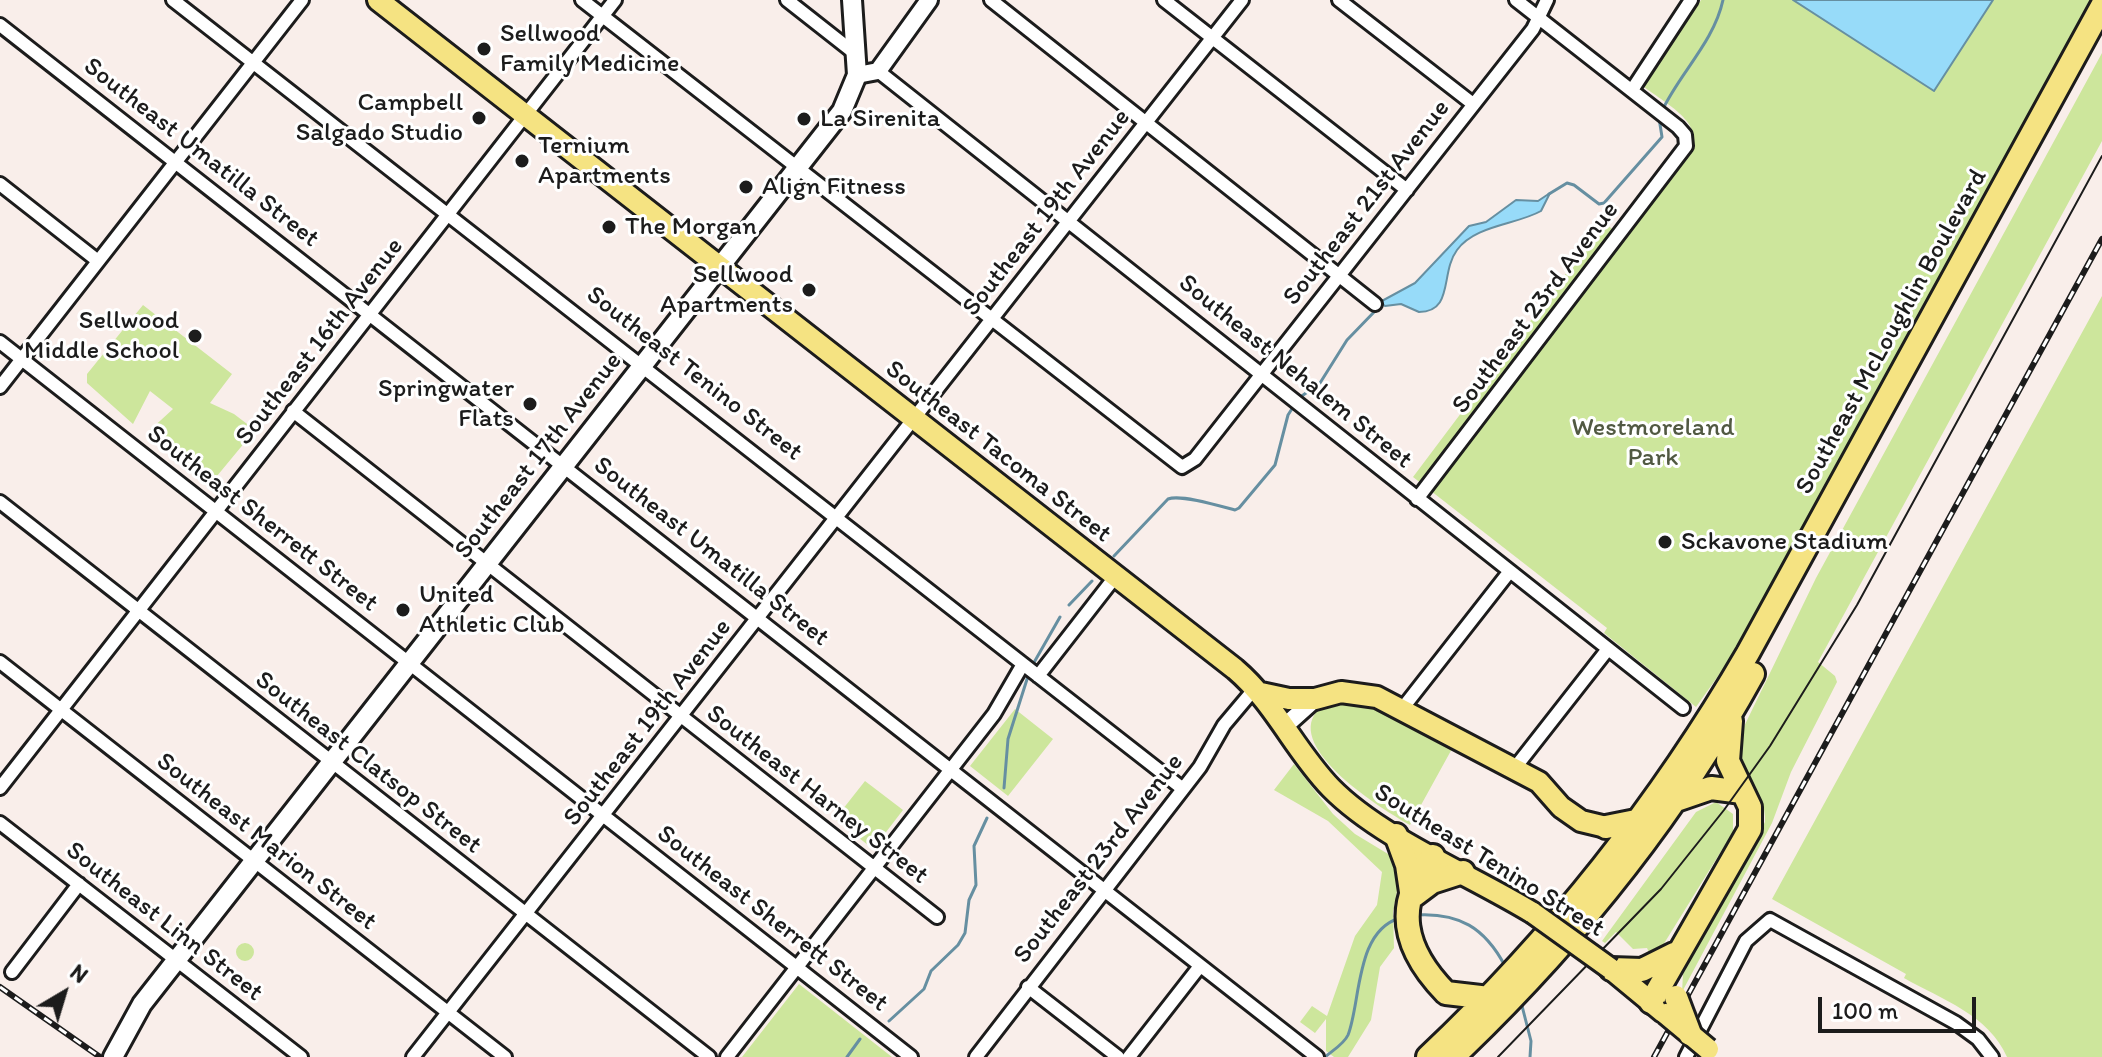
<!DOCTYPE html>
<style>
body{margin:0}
#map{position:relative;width:2102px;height:1057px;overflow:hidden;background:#f9eeea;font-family:Itim,sans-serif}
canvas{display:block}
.north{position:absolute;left:24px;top:953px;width:80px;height:80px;-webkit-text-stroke:6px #fff;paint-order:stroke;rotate:38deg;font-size:22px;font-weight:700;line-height:32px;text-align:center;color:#1c1c1c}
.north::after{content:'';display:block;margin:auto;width:28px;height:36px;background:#1c1c1c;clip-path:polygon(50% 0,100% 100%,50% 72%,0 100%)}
.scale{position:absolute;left:1818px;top:997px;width:158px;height:36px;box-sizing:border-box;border:4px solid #1c1c1c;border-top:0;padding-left:10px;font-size:24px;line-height:28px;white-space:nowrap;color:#1c1c1c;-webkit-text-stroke:6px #fff;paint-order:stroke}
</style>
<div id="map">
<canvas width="2102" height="1057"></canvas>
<div class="north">N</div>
<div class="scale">100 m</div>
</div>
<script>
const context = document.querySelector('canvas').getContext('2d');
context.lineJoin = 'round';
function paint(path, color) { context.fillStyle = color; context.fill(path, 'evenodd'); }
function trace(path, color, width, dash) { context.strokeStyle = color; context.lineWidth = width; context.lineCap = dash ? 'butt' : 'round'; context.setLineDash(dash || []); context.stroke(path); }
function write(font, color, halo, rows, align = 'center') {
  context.font = font + ' Itim,sans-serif'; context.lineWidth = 6; context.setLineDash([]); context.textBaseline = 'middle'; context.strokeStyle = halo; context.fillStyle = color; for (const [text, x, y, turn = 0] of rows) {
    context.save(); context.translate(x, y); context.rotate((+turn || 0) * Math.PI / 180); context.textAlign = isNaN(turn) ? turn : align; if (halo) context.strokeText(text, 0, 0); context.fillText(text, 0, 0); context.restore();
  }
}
const green = new Path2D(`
 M1701 0H2090L1738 648 1696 707 1604 633 1607 628 1413 477 1604 223 1625 238 1692 149C1704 122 1662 101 1644 87Z
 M2102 53V141L1818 662 1835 676 1837 682 1791 772 1772 823 1682 992 1683 974 1765 822C1767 790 1736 774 1736 743L1816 578Z
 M2102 296V1057H2007C1989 1015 1941 999 1904 978L1906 974 1772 899Z
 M143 305 232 374 210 403 234 414 255 430 217 476 206 477 149 431 173 409 150 391 133 424 87 383V374Z
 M1353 702 1378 707 1453 747 1410 825C1383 810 1285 749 1317 711Z
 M1015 709 1053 739 1008 796 970 766Z
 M1294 764 1333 814 1355 834 1393 857 1400 875 1393 912 1394 948 1380 967 1371 1020 1348 1057H1334L1326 1051V1019L1315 1033 1300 1022 1312 1006 1327 1016 1355 936 1377 905 1382 872 1328 821 1274 790Z
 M865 781 903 810 873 849 835 819Z
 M1716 802 1733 814V832L1660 950 1651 957 1647 948 1633 949 1616 932 1605 943 1602 941 1696 812Z
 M236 952a9 9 0 1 1 18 0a9 9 0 1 1-18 0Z
 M799 984 892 1057H742Z`);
const water = new Path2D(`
 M1793 0H1993L1934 91Z
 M1550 193 1541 211C1516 225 1475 225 1457 250 1440 273 1454 312 1419 312L1401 304 1385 306 1380 302 1415 283 1469 226 1486 222 1516 200 1538 201Z`);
const stream = new Path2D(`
 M1662 111C1679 74 1714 42 1723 0
 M1549 194 1567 183 1574 185 1599 204 1604 203 1662 137 1659 118
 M1299 398 1320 383 1347 340 1377 309
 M1114 556 1168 499C1181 494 1220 506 1235 510L1239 508 1275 465 1288 415 1295 404
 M1069 605 1092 581
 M1032 666 1060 617
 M1004 788 1008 739 1029 673
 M1415 915C1459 912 1485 928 1505 966
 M1521 1002 1531 1041 1530 1057
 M889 1021 924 989 931 971 958 945 965 933 969 900 976 885 974 846 987 818
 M847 1057 860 1039
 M1325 1057C1332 1051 1344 1044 1348 1035 1361 1002 1355 931 1400 918`);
const minor = new Path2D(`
 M173 0 1183 789
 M582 0 1182 467 1195 459 1533 29 1547 0
 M787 0 857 55
 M991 0 1375 304
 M1164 0 1407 190
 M1339 0 1473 104
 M0 25 1317 1057
 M878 71 1683 708
 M1632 90 1691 0
 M0 184 98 261
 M0 342 911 1057
 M0 387 302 0
 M293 411 937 917
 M1417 499 1686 146 1685 135 1678 127 1516 0
 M0 502 709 1057
 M0 662 505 1057
 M1038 676 1115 577
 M1402 709 1510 571
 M1514 769 1608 649
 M0 788 615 0
 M0 823 301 1057
 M12 972 79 884
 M1028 987 1118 1057
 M413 1057 1242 0
 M727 1057 994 714 1023 664
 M976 1057 1200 767 1224 725 1256 687
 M1129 1057 1200 966
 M1686 1057 1746 941 1770 920 1956 1023 1978 1039 1992 1057`);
const tertiary = new Path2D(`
 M857 75 878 71 929 0
 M1286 725 1315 699`);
const secondary = new Path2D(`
 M113 1057 142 1004 842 111 857 75 852 0`);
const primary = new Path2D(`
 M378 0 1235 669C1275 703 1295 751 1331 788 1380 838 1471 875 1533 913
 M1261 693 1289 699H1315L1341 692 1377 697 1539 782 1561 807 1581 821 1606 827
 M1611 969 1663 1012`);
const trunk = new Path2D(`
 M1676 800 1711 788 1742 792
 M1606 827 1641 820
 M1396 835 1407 865 1411 892
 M1433 856C1392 905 1404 950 1446 993L1489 998
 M1412 897 1432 882 1463 872
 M1611 969 1642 970 1674 954
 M1651 1002 1750 829V807L1728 761 1731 721
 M1428 1057C1555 937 1661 803 1748 653L2102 6
 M1453 1057C1572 944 1674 818 1753 674`);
const tram = new Path2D(`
 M1498 1057 1661 889 1724 810 1770 746 1857 605 2102 156`);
const rail = new Path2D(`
 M0 987 100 1057
 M1654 1057 2102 239`);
const primaryBridge = new Path2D(`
 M1533 913 1611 969
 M1666 1014 1708 1049`);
const trunkBridge = new Path2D(`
 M1676 997 1690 1034`);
const markers = [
 [484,49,8,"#1c1c1c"],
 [479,118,8,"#1c1c1c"],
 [804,119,8,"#1c1c1c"],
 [522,161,8,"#1c1c1c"],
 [746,187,8,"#1c1c1c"],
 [609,227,8,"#1c1c1c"],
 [809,290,8,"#1c1c1c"],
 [195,336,8,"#1c1c1c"],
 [530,404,8,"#1c1c1c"],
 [1665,542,8,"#1c1c1c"],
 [403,610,8,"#1c1c1c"]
];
const poiNames = [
 ["Sellwood",500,34],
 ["Family Medicine",500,64],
 ["Campbell",463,103,"right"],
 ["Salgado Studio",463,133,"right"],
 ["La Sirenita",820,119],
 ["Ternium",538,146],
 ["Apartments",538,176],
 ["Align Fitness",762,187],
 ["The Morgan",625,227],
 ["Sellwood",793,275,"right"],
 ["Apartments",793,305,"right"],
 ["Sellwood",179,321,"right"],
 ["Middle School",179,351,"right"],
 ["Springwater",514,389,"right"],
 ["Flats",514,419,"right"],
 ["Sckavone Stadium",1681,542],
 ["United",419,595],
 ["Athletic Club",419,625]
];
const streetNames = [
 ["Southeast Umatilla Street",201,153,38],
 ["Southeast 21st Avenue",1367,203,-52],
 ["Southeast 19th Avenue",1047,213,-52],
 ["Southeast 23rd Avenue",1536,308,-53],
 ["Southeast McLoughlin Boulevard",1892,332,-61],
 ["Southeast 16th Avenue",320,342,-52],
 ["Southeast Nehalem Street",1295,372,39],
 ["Southeast Tenino Street",694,374,38],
 ["Southeast Tacoma Street",998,452,38],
 ["Southeast 17th Avenue",539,456,-52],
 ["Southeast Sherrett Street",262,519,38],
 ["Southeast Umatilla Street",711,552,38],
 ["Southeast 19th Avenue",648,723,-52],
 ["Southeast Clatsop Street",368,763,38],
 ["Southeast Harney Street",817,795,38],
 ["Southeast Marion Street",266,842,38],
 ["Southeast 23rd Avenue",1099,859,-52],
 ["Southeast Tenino Street",1489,861,32],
 ["Southeast Sherrett Street",772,919,38],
 ["Southeast Linn Street",164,922,38]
];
const parkNames = [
 ["Westmoreland",1653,428],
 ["Park",1653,458]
];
paint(green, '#cde69c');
paint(water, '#97dbf9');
trace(water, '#668fa1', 2);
trace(stream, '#668fa1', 3);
trace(minor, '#1c1c1c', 18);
trace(tertiary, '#1c1c1c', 22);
trace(secondary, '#1c1c1c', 24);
trace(primary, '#1c1c1c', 26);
trace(trunk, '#1c1c1c', 28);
trace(minor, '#fff', 12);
trace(tertiary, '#fff', 16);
trace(secondary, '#fff', 18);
trace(primary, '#f5e382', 20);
trace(trunk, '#f5e382', 22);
trace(tram, '#1c1c1c', 2);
trace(rail, '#1c1c1c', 6);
trace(rail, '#fff', 3, [9]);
trace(primaryBridge, '#1c1c1c', 26, []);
trace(trunkBridge, '#1c1c1c', 28, []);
trace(primaryBridge, '#f5e382', 20);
trace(trunkBridge, '#f5e382', 22);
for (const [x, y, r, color] of markers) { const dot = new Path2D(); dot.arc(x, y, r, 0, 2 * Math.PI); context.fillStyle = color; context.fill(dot); trace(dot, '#fff', 3); }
write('26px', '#1c1c1c', '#fff', poiNames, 'left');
write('26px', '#1c1c1c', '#fff', streetNames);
write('26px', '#515942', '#fff', parkNames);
</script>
